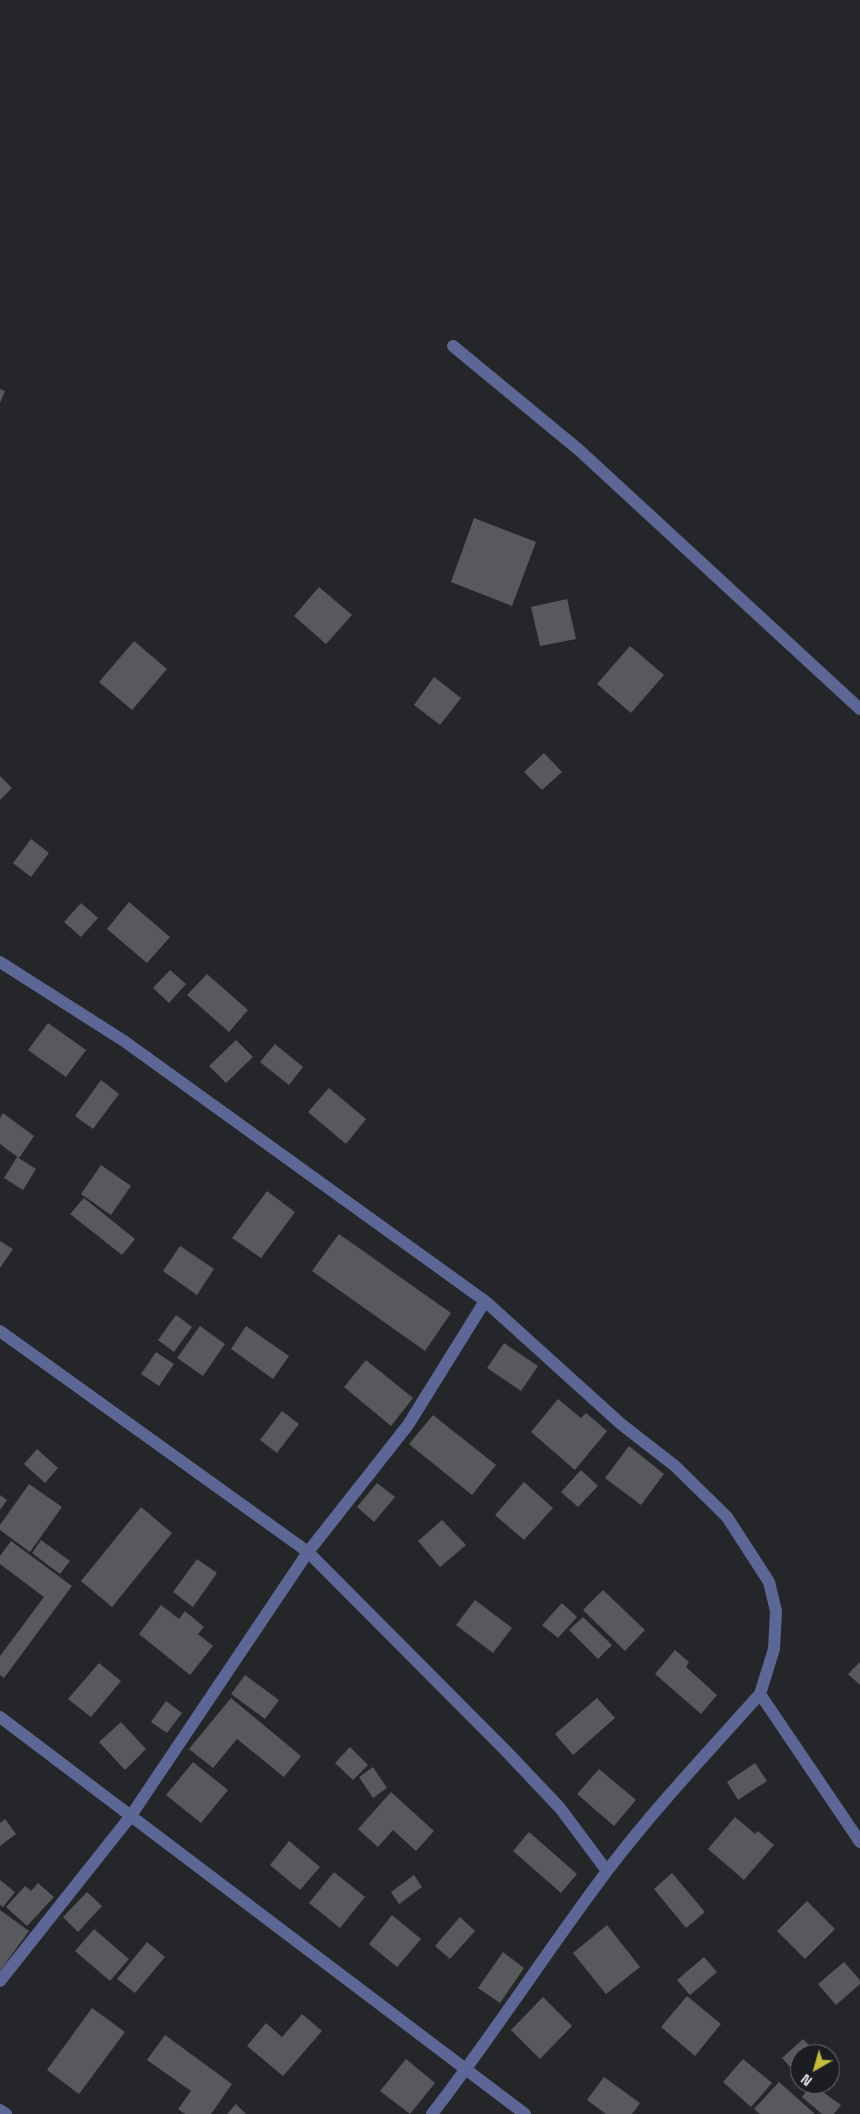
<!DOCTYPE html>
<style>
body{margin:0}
#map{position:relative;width:860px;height:2114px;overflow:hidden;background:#25262a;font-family:"Space Grotesk",sans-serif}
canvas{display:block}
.north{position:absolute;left:790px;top:2044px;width:50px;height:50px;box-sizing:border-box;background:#1c1d20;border:1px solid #6c6d6f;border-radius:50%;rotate:218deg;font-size:14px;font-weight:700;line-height:20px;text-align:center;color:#e3e4e6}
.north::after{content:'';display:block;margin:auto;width:18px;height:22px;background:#c5bc3d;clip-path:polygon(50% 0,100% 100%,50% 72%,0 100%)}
</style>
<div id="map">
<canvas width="860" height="2114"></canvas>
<div class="north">N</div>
</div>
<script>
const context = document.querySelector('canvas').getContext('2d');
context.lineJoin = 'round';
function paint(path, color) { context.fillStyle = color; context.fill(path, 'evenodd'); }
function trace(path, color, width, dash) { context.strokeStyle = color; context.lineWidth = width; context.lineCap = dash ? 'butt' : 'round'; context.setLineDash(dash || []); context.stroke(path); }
const building = new Path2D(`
 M0 389 5 391 0 403Z
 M474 518 536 542 512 606 451 582Z
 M319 587 352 615 326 644 294 616Z
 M567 599 576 639 540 646 531 607Z
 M134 641 167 669 132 710 99 682Z
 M630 646 664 675 631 713 597 684Z
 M434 677 461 698 440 725 414 705Z
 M544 753 562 772 542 790 524 772Z
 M0 776 12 788 0 800Z
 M31 839 49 853 31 877 13 863Z
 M129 902 170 937 147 963 107 929Z
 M81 903 98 918 81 937 64 922Z
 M170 970 186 984 169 1003 153 988Z
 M207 974 248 1010 229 1032 187 995Z
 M48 1023 86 1050 66 1077 28 1050Z
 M236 1040 253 1057 226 1083 209 1066Z
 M275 1044 303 1067 289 1085 260 1062Z
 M101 1080 119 1094 93 1129 75 1116Z
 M329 1088 366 1119 346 1144 308 1112Z
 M3 1113 34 1136 19 1158 0 1144V1118Z
 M17 1157 36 1169 23 1190 4 1178Z
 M101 1165 131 1186 111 1215 81 1194Z
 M267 1191 295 1212 261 1258 232 1238Z
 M84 1198 135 1239 122 1255 70 1214Z
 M339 1234 451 1313 425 1351 312 1271Z
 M0 1241 13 1249 0 1268Z
 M180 1246 214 1269 197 1295 163 1271Z
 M176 1315 192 1327 174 1352 158 1340Z
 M200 1326 225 1344 203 1376 177 1358Z
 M246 1326 289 1356 273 1379 231 1349Z
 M504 1343 538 1366 521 1391 487 1368Z
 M156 1352 174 1364 159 1386 141 1374Z
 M366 1360 413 1398 391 1426 344 1387Z
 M558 1399 581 1418 586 1413 607 1431 575 1470 531 1432Z
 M282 1411 299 1424 277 1453 260 1440Z
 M433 1415 496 1465 472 1495 409 1444Z
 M629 1446 664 1474 641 1505 605 1478Z
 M37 1449 58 1468 45 1483 24 1464Z
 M581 1470 598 1486 578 1507 561 1492Z
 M524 1482 553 1508 524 1540 495 1515Z
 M377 1483 395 1497 374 1522 357 1507Z
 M29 1484 62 1507 30 1552 0 1530V1525Z
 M0 1495 7 1500 0 1510Z
 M141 1507 172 1533 112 1607 81 1581Z
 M442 1520 466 1545 440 1567 418 1541Z
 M41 1540 70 1561 60 1574 32 1553Z
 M11 1541 72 1586 4 1678 0 1675V1656L44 1597 0 1564V1556Z
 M197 1559 217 1573 193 1607 173 1592Z
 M603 1590 645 1630 625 1651 583 1610Z
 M475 1600 512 1628 493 1653 456 1625Z
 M562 1603 577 1617 558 1638 542 1625Z
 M161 1605 179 1619 185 1611 204 1627 198 1634 213 1646 190 1675 139 1634Z
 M583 1617 612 1645 598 1659 569 1630Z
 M675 1650 689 1662 686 1667 717 1695 701 1714 655 1674Z
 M860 1662V1685L848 1674Z
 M99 1663 121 1681 91 1717 68 1699Z
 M245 1675 279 1700 265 1719 231 1694Z
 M231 1698 301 1756 284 1777 237 1739 213 1768 189 1749Z
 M597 1698 615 1718 573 1755 555 1734Z
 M166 1701 182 1713 167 1733 151 1722Z
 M121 1722 146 1749 125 1770 99 1742Z
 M350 1747 368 1765 353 1780 335 1763Z
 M193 1762 228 1790 201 1823 166 1795Z
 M755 1763 767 1781 738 1800 727 1782Z
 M373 1767 387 1788 373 1798 359 1777Z
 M599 1769 636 1800 614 1826 577 1794Z
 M391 1792 434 1831 416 1851 393 1830 378 1847 358 1829Z
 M735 1817 755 1834 758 1831 774 1845 744 1880 708 1849Z
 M5 1819 16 1834 0 1846V1823Z
 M529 1832 577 1874 561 1893 513 1851Z
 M289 1841 320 1867 300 1890 270 1865Z
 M334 1872 365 1897 340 1928 309 1903Z
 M672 1873 705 1912 686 1928 654 1889Z
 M414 1875 422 1887 399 1904 391 1892Z
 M0 1880 15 1892 3 1907 0 1905Z
 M38 1883 54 1897 27 1926 6 1907 25 1886 31 1891Z
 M87 1892 102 1906 78 1932 63 1917Z
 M807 1901 835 1929 805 1959 777 1931Z
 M0 1910 29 1931 0 1971Z
 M392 1915 421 1939 397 1967 369 1944Z
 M460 1917 475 1931 450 1959 435 1946Z
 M607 1925 640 1967 606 1994 573 1953Z
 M94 1929 129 1959 110 1981 75 1951Z
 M147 1942 165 1957 135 1993 117 1979Z
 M503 1952 524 1968 500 2003 478 1988Z
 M704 1957 717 1972 690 1995 677 1980Z
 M844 1962 860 1980V1984L836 2005 818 1984Z
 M687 1996 721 2024 695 2056 661 2027Z
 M543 1997 572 2026 540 2059 511 2030Z
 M92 2008 125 2032 79 2094 47 2070Z
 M302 2014 322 2031 283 2076 247 2046 266 2023 282 2037Z
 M165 2035 232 2084 211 2114H185L178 2109 191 2091 147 2060Z
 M803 2039 817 2054H800V2078L782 2058Z
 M406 2059 435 2083 410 2114 380 2091Z
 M743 2059 772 2083 751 2107 723 2082Z
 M604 2077 640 2103 632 2114H606L587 2100Z
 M779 2082 815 2114H760L754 2109Z
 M812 2084 841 2105 834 2114H822L802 2097Z
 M236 2104 246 2114H227Z`);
const minor = new Path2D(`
 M453 346 579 450 860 709
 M0 962 124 1041 485 1301 621 1424 675 1466 727 1517 769 1582 776 1611 774 1649 760 1694 860 1842
 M0 1331 308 1552 506 1751 560 1808 607 1871
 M0 1717 525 2114
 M0 1981 130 1817 308 1552 408 1425 485 1301
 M0 2110 6 2114
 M432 2114C493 2035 547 1951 607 1871 654 1809 708 1752 760 1694`);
paint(building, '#58595d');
trace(minor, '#5d6796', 12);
</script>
